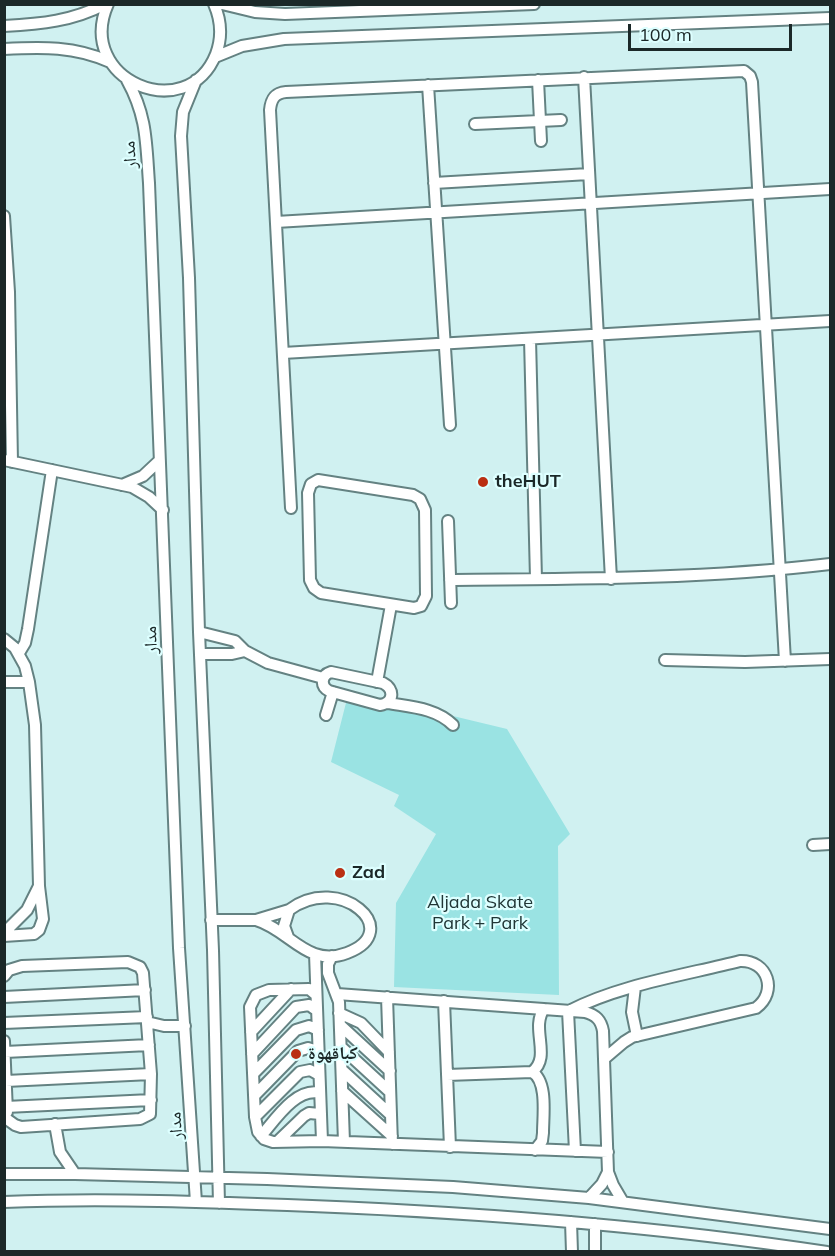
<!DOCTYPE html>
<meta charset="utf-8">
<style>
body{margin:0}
#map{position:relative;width:835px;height:1256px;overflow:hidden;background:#d0f1f1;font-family:Mulish,sans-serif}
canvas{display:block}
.frame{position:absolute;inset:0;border:6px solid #1b2828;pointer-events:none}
.scale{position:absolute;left:628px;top:24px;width:164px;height:27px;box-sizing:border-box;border:3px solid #1b2828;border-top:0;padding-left:8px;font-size:18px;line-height:21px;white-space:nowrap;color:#1b2828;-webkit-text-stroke:4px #dff;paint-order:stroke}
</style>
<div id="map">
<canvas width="835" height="1256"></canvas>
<div class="frame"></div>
<div class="scale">100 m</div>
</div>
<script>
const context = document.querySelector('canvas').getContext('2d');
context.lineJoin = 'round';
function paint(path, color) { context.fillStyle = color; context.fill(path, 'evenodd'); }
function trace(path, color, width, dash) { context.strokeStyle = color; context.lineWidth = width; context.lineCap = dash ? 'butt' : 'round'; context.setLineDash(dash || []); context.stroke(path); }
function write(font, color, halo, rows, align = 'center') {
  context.font = font + ' Mulish,"Noto Naskh Arabic",sans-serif'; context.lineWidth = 4.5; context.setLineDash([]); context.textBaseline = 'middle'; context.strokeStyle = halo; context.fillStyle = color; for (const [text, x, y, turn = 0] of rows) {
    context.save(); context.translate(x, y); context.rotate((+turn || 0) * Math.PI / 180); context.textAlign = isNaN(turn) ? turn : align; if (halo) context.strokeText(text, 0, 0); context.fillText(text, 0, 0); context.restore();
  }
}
const green = new Path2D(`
 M349 691 507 729 570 834 558 846 559 995 394 987 396 903 436 834 394 806 399 795 331 762Z`);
const minor = new Path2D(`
 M108 4C74 80 187 127 216 54 222 38 221 20 214 4
 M222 4 255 12 285 14 534 4
 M4 26C41 24 73 21 105 4
 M4 49C42 47 75 46 110 62
 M215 57 242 46 284 39 830 18
 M584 77 611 579
 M127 80C147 116 146 142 149 183L179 948 196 1202
 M196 80 183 112 181 136 189 278 199 632 213 950 219 1203
 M538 80 541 141
 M428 85 450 425
 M475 124 561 120
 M434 183 589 174
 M4 216 9 292 12 462
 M276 222 830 189
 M530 339 536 579
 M283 353 830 321
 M4 460 132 487 149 497 163 510
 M318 480 413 495 420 499 425 510 426 596 421 606 414 608 321 593 314 588 310 580 308 493 311 484Z
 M122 485 143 476 159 461
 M291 508 270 110C271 100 274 93 286 92L744 71 750 76 752 82 785 661
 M448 521 451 603
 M450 580C577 579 704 579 830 564
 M199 632 235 641 245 651 268 663 323 678
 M4 639 15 648 25 666 29 682 35 725 39 886 43 919 39 930 34 934 4 936
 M19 653 25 643 28 629 52 470
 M200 654H232L245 651
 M665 660 745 662 830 659
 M331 672 383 683C395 689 394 703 380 705L329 691C320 686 321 675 331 672Z
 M4 682H29
 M377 682 391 605
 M388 703C411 707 436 708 453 725
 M326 715 333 692
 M813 845 830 844
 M211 920H256L289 910
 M256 920C290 930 307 968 347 953 406 931 340 872 289 910L284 926 288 937
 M4 933 27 910 39 886
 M315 954 322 1141
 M332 956 328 964V973L339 1002 344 1142
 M4 976 9 970 22 966 128 962 140 967 143 973 151 1074 150 1114 140 1119 21 1127 15 1125 8 1120
 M635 987 632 1012 637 1036
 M337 994 585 1012C596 1015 601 1020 603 1031L608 1172 613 1185 623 1202
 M316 995 309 989 269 990 256 995 250 1007 255 1117 258 1132 264 1139 273 1142 322 1141 608 1152
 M4 997 145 990
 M387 997 392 1144
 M444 1001 450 1147
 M568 1011 575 1151
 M569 1011C619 985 685 975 740 961 768 960 778 992 756 1008L632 1037 624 1042 604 1059
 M339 1013 361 1023 389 1052
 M147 1022 164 1026H185
 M4 1023 147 1017
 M340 1025 390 1071
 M251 1032 291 989
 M4 1041 7 1112
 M341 1047 390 1092
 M5 1052 149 1045
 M252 1054 296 1007 309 1005 316 1010
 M342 1070 391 1115
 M532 1072C552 1057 530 1028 544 1009
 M253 1074 296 1030 309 1026 318 1030
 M447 1075 532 1072C548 1081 543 1116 543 1133L542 1141 535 1150
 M6 1081 151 1074
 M342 1091 392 1136
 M254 1096 298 1051 308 1048 318 1051
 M6 1107 151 1100
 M255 1117 300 1072 310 1070 319 1075
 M55 1124 60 1152 75 1174
 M261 1136C275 1120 296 1087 320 1093
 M277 1142 304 1116 309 1113 320 1114
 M4 1174H75L267 1179 453 1187 589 1198 830 1229
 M589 1198 602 1184 608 1172
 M4 1202C107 1198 210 1202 312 1206 485 1213 656 1226 827 1252
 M571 1222 572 1252
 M595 1224V1252`);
const markers = [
 [483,482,6,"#ba2f13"],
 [340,873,6,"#ba2f13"],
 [296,1054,6,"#ba2f13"]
];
const streetNames = [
 ["مدار",130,155,-94],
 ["مدار",151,640,-92],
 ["مدار",176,1126,-94]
];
const poiNames = [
 ["theHUT",495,482],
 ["Zad",352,873],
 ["كباقهوة",308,1054]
];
const parkNames = [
 ["Aljada Skate",480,903],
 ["Park + Park",480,924]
];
paint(green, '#9ae3e3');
trace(minor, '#648282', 14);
trace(minor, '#fff', 10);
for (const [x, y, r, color] of markers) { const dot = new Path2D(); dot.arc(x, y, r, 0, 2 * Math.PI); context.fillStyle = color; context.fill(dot); trace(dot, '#dff', 2); }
write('18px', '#1b2828', '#dff', streetNames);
write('bold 18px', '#1b2828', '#dff', poiNames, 'left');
write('18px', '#203636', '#dff', parkNames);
</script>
